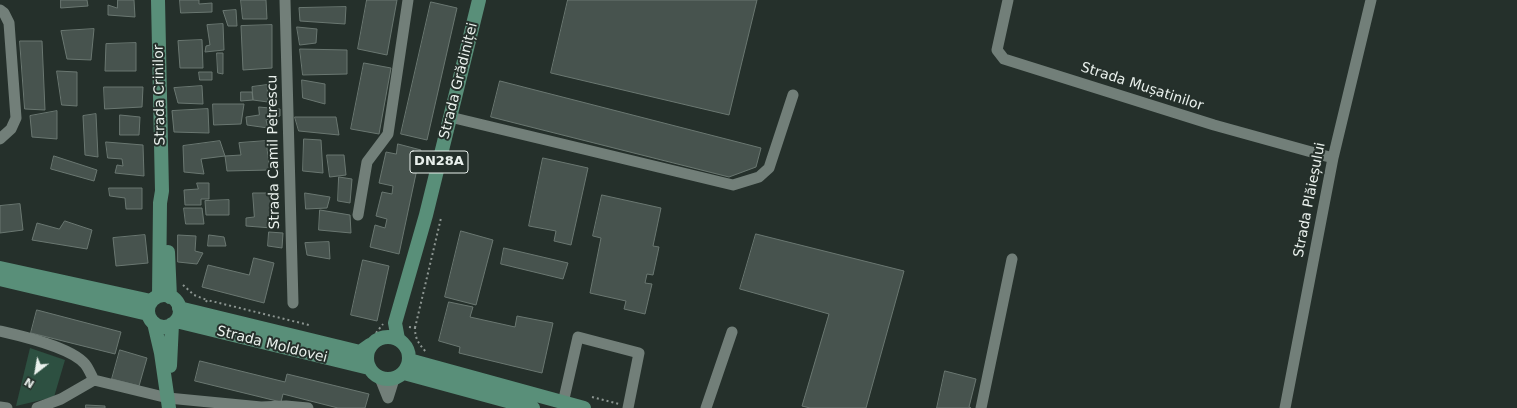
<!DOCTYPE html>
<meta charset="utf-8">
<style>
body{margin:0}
#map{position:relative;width:1517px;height:408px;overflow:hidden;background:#25302b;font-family:"DejaVu Sans",sans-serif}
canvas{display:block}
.north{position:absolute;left:16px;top:352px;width:40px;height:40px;-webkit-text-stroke:3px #25302b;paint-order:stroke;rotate:211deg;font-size:11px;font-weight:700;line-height:16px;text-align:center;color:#e9f0ec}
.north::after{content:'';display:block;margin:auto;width:14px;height:18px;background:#e9f0ec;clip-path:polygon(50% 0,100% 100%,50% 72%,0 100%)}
</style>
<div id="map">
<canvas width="1517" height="408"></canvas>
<div class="north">N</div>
</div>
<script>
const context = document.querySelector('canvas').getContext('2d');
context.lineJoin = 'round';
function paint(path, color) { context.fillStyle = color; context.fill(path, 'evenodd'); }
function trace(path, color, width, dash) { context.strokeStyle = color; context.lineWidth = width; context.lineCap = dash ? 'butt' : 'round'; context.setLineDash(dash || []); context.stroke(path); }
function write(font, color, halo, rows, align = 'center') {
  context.font = font + ' "DejaVu Sans",sans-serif'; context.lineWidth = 4; context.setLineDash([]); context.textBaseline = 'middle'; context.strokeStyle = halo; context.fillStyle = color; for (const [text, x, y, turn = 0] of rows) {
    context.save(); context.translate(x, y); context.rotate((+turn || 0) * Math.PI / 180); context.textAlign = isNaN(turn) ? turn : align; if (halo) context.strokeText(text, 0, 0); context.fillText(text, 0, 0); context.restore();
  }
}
const green = new Path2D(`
 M30 348 65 360 54 397 16 406Z`);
const building = new Path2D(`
 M61 0H87L88 6 61 8Z
 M118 0H134L135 17 108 15V5L117 8Z
 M180 0H199V4L212 3V12L181 13Z
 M241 0H266L267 19H243Z
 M367 0H397L387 55 358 49Z
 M568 0H757L729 115 551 73Z
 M431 2 457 8 427 140 401 134Z
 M346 7 345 24 300 21 299 8Z
 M236 10 237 26H228L223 11Z
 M223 24 224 50 205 52 206 46 210 45 207 25Z
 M272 25V68L243 70 241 26Z
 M297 27 317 29 316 43 300 45Z
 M94 29 91 60 67 59 61 31Z
 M202 40 203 68H180L178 41Z
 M20 41H42L45 110 25 109Z
 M136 43V71H105L106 44Z
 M300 49 347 50V74L303 75Z
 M217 53H223V74L218 73Z
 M364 63 391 68 379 134 351 129Z
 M57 71 77 72V106L62 105Z
 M199 72H212V80H200Z
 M302 80 325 84V104L303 98Z
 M500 81 761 148 756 167 729 177 491 117Z
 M267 85 268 102 253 100 252 87Z
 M202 86 203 104 178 103 174 88Z
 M104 87H143L142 107 105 109Z
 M241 92H252L253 100 241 101Z
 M213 104H244L241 124 214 125Z
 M259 107 280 109V116L266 120 268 128 247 125 246 117 259 115Z
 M208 109 209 133 174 132 172 111Z
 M57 111V139L32 137 30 116Z
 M96 114 98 157 85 155 83 116Z
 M120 115 140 117 139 135H120Z
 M295 117H336L339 135 299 131Z
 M304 139 321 140 323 173 303 171Z
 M220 141 225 156 201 159 204 174 184 172 183 146Z
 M266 141 270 170 227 171 225 156 241 155 239 143Z
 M106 142 143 145 144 176 115 173 117 165 123 166 122 159 108 158Z
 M398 144 421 150 399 254 370 247 375 225 385 228 387 219 376 216 382 192 392 194 393 186 379 183 386 152 396 154Z
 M327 155H344L346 175 330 177Z
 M54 156 97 170 94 181 51 169Z
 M543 158 588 168 571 245 554 241 556 231 529 226Z
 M339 177 352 179 350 203 338 201Z
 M197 183H209V199H201V205H185L184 190 198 189Z
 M109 188H142V209H126L125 198 110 196Z
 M253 193H272V228L246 226V218L254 217Z
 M305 193 330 197 327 208 306 209Z
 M602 195 661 208 653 246 659 247 653 275 647 274 645 283 652 284 645 314 624 309 626 301 590 293 601 238 593 236Z
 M229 200V215H206L205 201Z
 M20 204 23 230 0 233V206Z
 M184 208H202L204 224H186Z
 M320 210 350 215 351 233 319 230Z
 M65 221 92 230 87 249 32 240 37 223 59 229Z
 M461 231 493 240 476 305 445 297Z
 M269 232 283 233 282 248 268 246Z
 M756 234 904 271 866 408H810L802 406 829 314 740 289Z
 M145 235 148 263 116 266 113 238Z
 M178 235 196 236 195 251 203 253 197 264 178 262Z
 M209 235 224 237 226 246H208Z
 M329 242 330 259 307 255 305 243Z
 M504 248 568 263 563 279 501 264Z
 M254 258 274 263 264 303 202 287 208 265 249 275Z
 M363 260 389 266 377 321 351 315Z
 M449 302 473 307 470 317 515 327 517 316 553 323 542 373 459 353 460 347 439 341Z
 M37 310 121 332 115 354 31 333Z
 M120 350 147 358 139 386 112 379Z
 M200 361 285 382 287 374 369 394 365 408H338L283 394 281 402 195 381Z
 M945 371 976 379 969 407 971 408H937Z
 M86 405 105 406V408H86Z`);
const path = new Path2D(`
 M183 285 194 295 207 300
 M206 302 207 300 309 325
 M409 327 415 328C415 339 419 344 426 352
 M415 328 441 218
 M376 333 383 324
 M592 397 619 404`);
const minor = new Path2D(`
 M285 0 293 303
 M1008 0 997 50 1004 59 1214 125 1333 158
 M0 10 4 13 9 23 16 118 11 129 0 139
 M450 117 733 185 759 177 769 168 793 95
 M358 215 367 162 388 134 408 0
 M0 331C22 336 71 347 85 364 89 369 91 375 94 380
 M380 378 388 398 394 379
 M563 403 578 337 639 353 628 408
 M0 407 7 408
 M37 408 61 399 94 380 168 398 261 407 286 406 308 408
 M706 408 732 332
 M981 408 1012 259
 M1285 408 1333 158 1371 0`);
const major = new Path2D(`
 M158 0 162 191 160 203 159 296
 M168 252 170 297
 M0 268 151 301
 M0 279 148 314
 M148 311a16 16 0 1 1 32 0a16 16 0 1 1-32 0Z
 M179 308 360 352 370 345
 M176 321 369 368
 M154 323 161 353 169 408
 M367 358a21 21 0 1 1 42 0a21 21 0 1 1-42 0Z
 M398 339 395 323 397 316 426 215 479 0
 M409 360 584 408
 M170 366 172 324
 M404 373 533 408`);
const shields = [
 [439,162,58]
];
const shieldNames = [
 ["DN28A",439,162]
];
const streetNames = [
 ["Strada Grădiniței",459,81,-76],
 ["Strada Mușatinilor",1142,87,18],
 ["Strada Crinilor",160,95,-91],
 ["Strada Camil Petrescu",274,152,-91],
 ["Strada Plăieșului",1310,200,-79],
 ["Strada Moldovei",272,345,14]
];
paint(green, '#2d5041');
paint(building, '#47534e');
trace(building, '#6a7771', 1);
trace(path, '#8c9591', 2, [2, 3]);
trace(minor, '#727f79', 11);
trace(major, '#598f79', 14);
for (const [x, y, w] of shields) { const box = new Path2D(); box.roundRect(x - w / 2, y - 11, w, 22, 3); context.fillStyle = '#25302b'; context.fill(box); trace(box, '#e9f0ec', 1); }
write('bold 13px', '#e9f0ec', null, shieldNames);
write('14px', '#e9f0ec', '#25302b', streetNames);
</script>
